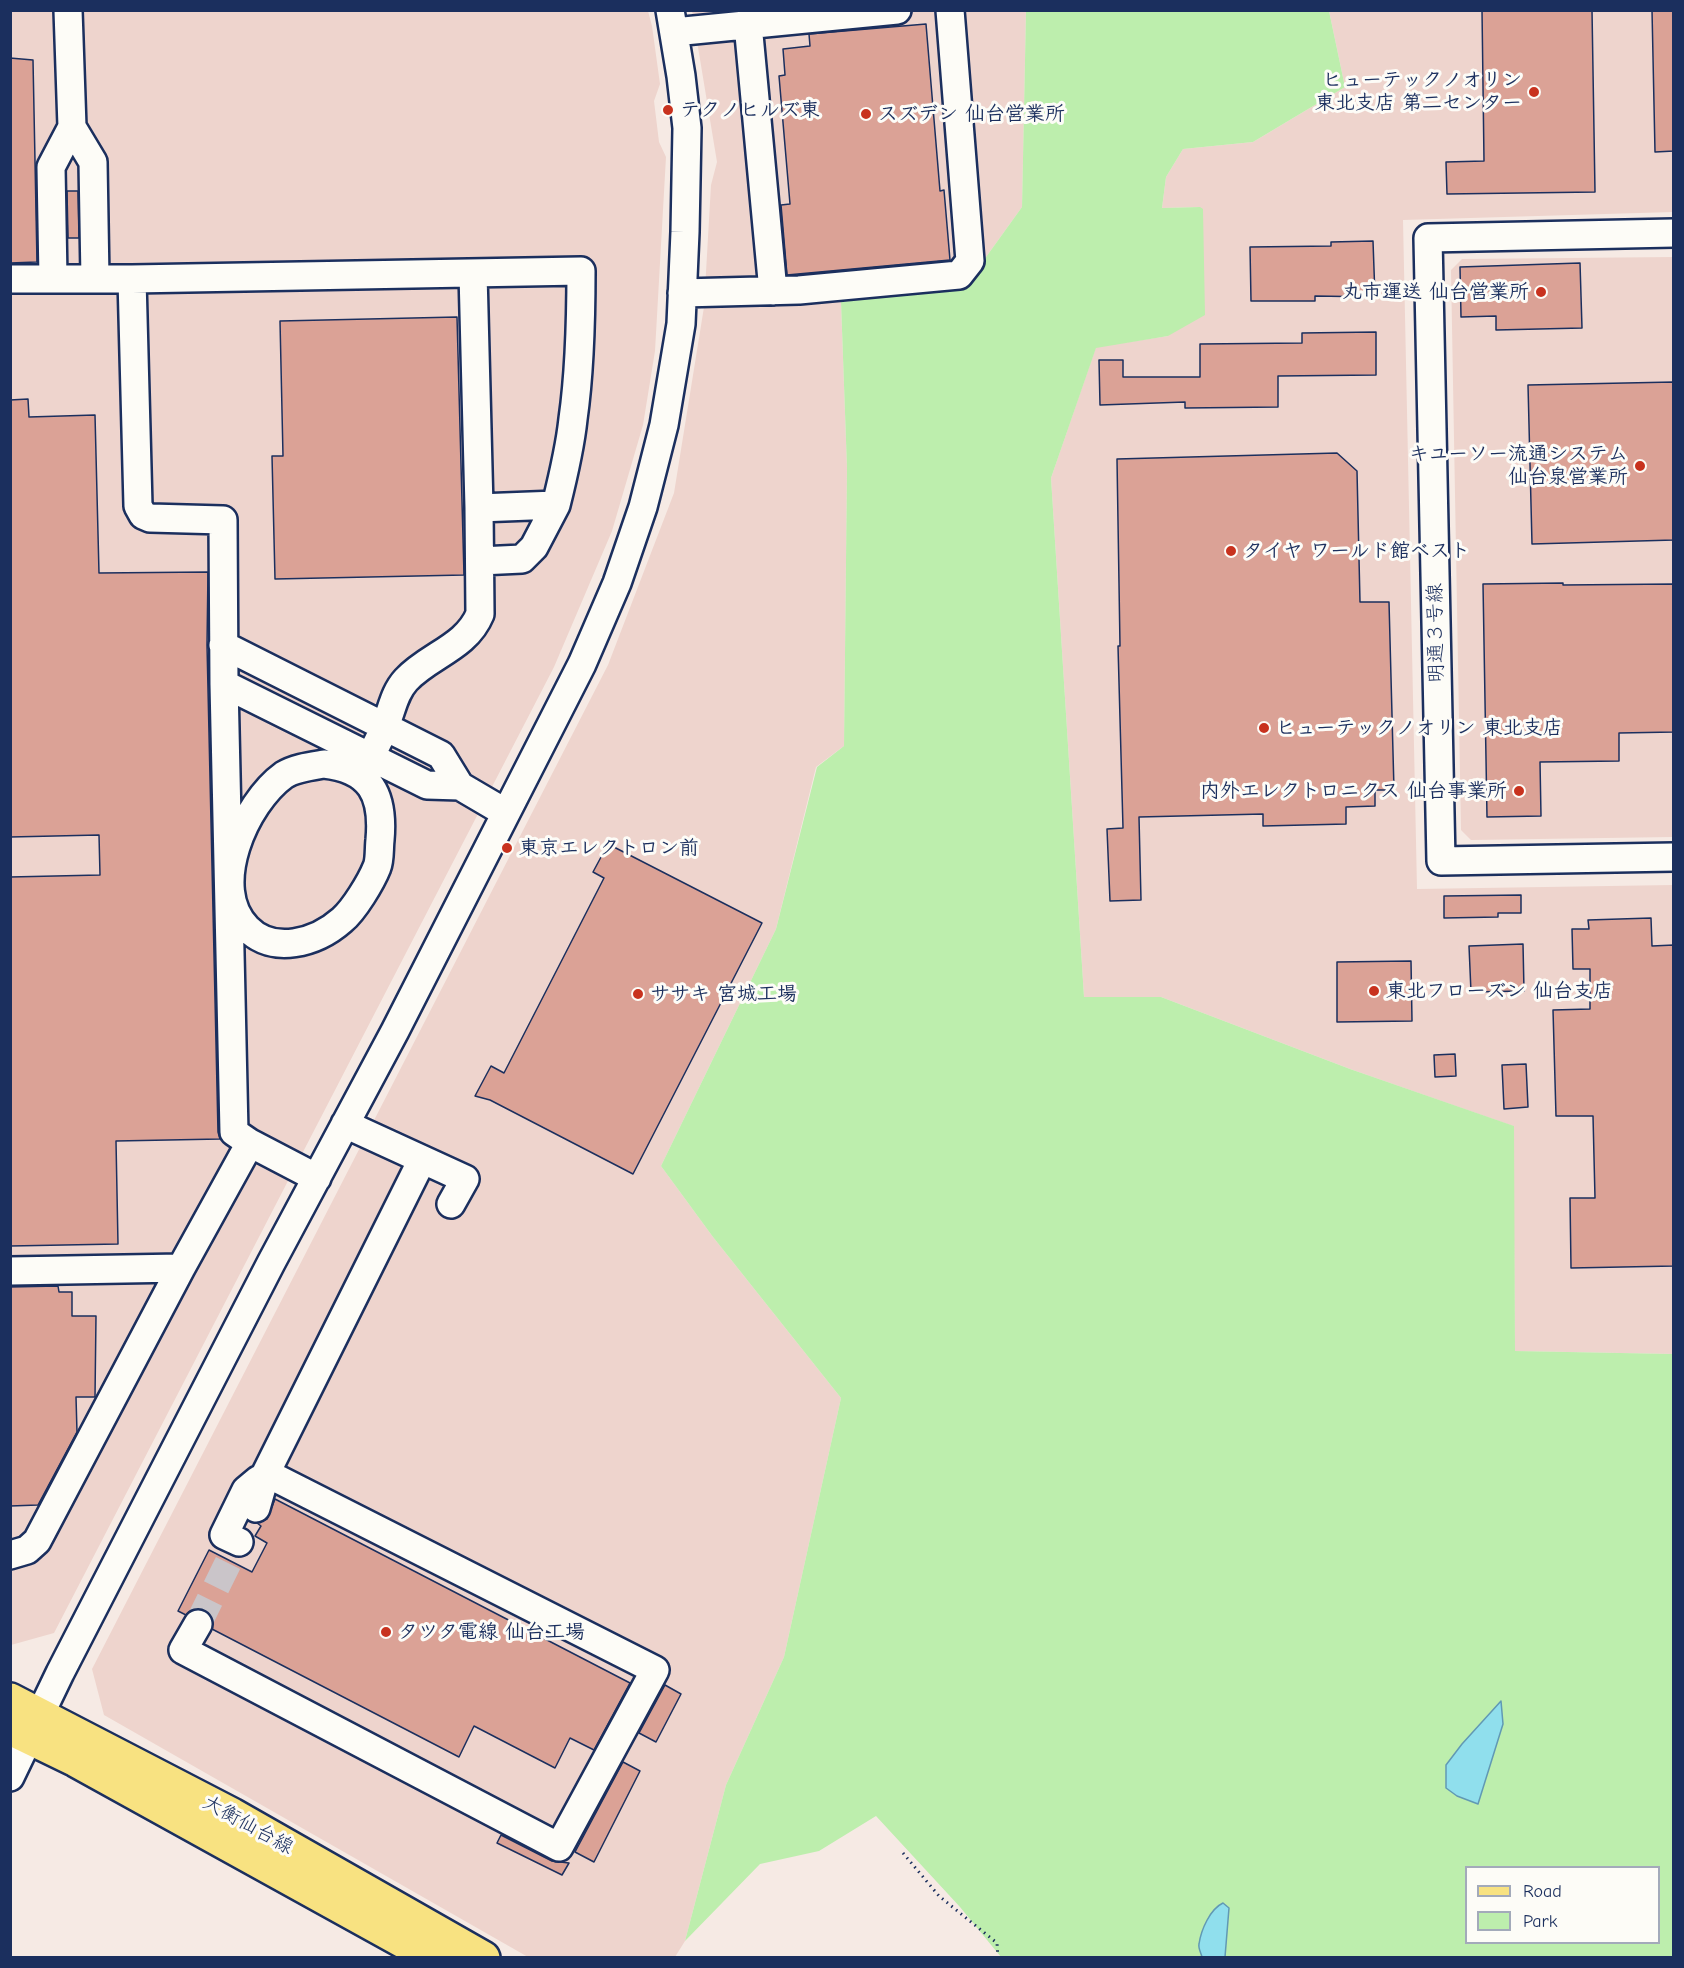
<!DOCTYPE html>
<meta charset="utf-8">
<style>
body{margin:0}
#map{position:relative;width:1684px;height:1968px;overflow:hidden;background:#f6eae4;font-family:"Comic Neue",sans-serif}
canvas{display:block}
.frame{position:absolute;inset:0;border:12px solid #1b2f5e;pointer-events:none}
.legend{position:absolute;left:1465px;top:1866px;width:195px;height:78px;box-sizing:border-box;background:#fdfcf7;border:2px solid #a3aaba;margin:0;padding:8px 10px;list-style:none;font-size:18px;color:#1b2f5e}
.legend li{display:flex;align-items:center;gap:12px;height:30px}
.legend b{width:30px;border:2px solid #a3aaba}
</style>
<div id="map">
<canvas width="1684" height="1968"></canvas>
<div class="frame"></div>
<ul class="legend">
<li><b style="height:8px;background:#f8e281"></b>Road</li>
<li><b style="height:16px;background:#bdeead"></b>Park</li>
</ul>
</div>
<script>
const context = document.querySelector('canvas').getContext('2d');
context.lineJoin = 'round';
function paint(path, color) { context.fillStyle = color; context.fill(path, 'evenodd'); }
function trace(path, color, width, dash) { context.strokeStyle = color; context.lineWidth = width; context.lineCap = dash ? 'butt' : 'round'; context.setLineDash(dash || []); context.stroke(path); }
function write(font, color, halo, rows, align = 'center') {
  context.font = font + ' "Comic Neue","Klee One",sans-serif'; context.lineWidth = 6; context.setLineDash([]); context.textBaseline = 'middle'; context.strokeStyle = halo; context.fillStyle = color; for (const [text, x, y, turn = 0] of rows) {
    context.save(); context.translate(x, y); context.rotate((+turn || 0) * Math.PI / 180); context.textAlign = isNaN(turn) ? turn : align; if (halo) context.strokeText(text, 0, 0); context.fillText(text, 0, 0); context.restore();
  }
}
const built = new Path2D(`
 M11 11H648L652 26 660 84 654 101 659 142 666 157 655 351 643 425 612 531 554 667 54 1633 11 1645Z
 M692 11H1026L1022 207 963 289 841 302 847 468 844 746 816 767 776 929 661 1166 713 1237 841 1398 784 1657 726 1785 685 1941 675 1957H528L104 1715 92 1669 608 665 674 493 704 307 711 185 717 162Z
 M1329 11H1673V212L1403 220 1417 889 1673 885V1354L1515 1351 1513 1126 1350 1069 1161 997H1084L1051 478 1096 347 1168 336 1199 207 1162 208 1166 177 1183 149 1253 142 1345 87Z
 M1673 257V837L1471 840 1461 830 1451 270 1462 259Z`);
const green = new Path2D(`
 M1026 11H1329L1345 87 1253 142 1183 149 1166 177 1162 208 1200 207 1203 209 1205 315 1168 336 1096 348 1051 478 1084 997H1161L1350 1069 1514 1126 1515 1351 1673 1354V1957H1001L960 1907 876 1816 819 1851 760 1864 685 1941 726 1785 784 1657 841 1398 713 1237 661 1166 776 929 817 767 844 746 847 468 841 302 963 289 1022 207ZM1466 1868H1658V1942H1466Z`);
const water = new Path2D(`
 M1501 1701 1503 1724 1478 1804 1457 1796 1446 1788V1765L1462 1744Z
 M1223 1903 1229 1908 1225 1957H1202C1201 1953 1198 1948 1199 1944 1201 1930 1210 1909 1223 1903Z`);
const building = new Path2D(`
 M1482 10H1592L1595 192 1447 194 1446 162 1484 161Z
 M1652 10H1674V151L1655 152Z
 M926 24 940 191 944 190 950 260 787 275 781 205 790 204 779 76 785 75 783 49 810 46 809 34Z
 M10 58 33 60 37 262 10 263Z
 M67 191H78L79 238H68Z
 M1373 241 1375 297 1315 296V301H1251L1250 247 1331 246V242Z
 M1580 263 1582 328 1496 330V316L1461 317 1460 267Z
 M457 317 464 575 275 579 272 456H283L280 321Z
 M1376 332V375L1278 376V407L1185 408V402L1100 405 1099 360H1123V377H1200V344L1302 343V333Z
 M1674 382V540L1532 544 1528 385Z
 M28 399 29 417 95 415 99 573 208 572 207 645 218 1132 220 1139 116 1141 118 1244 10 1246V877L100 875 99 835 10 837V400Z
 M1337 453 1357 471 1360 602H1389L1394 790H1375V806L1346 807V824L1263 826V814L1139 817 1141 900 1110 901 1107 829 1123 828 1118 646H1120L1117 459Z
 M1563 583V585L1674 584V732L1619 733V761L1540 762 1541 816 1487 817 1483 584Z
 M608 844 762 923 633 1174 490 1100 475 1096 491 1066 504 1073 604 878 593 872Z
 M1521 895V913H1498V917L1444 918V896Z
 M1651 918 1652 946 1674 945V1266L1571 1268 1570 1198H1595L1593 1116H1556L1553 1010 1590 1009V969H1573L1572 929H1589L1588 920Z
 M1523 944 1524 991 1471 992 1469 946Z
 M1411 961 1412 1021 1337 1022V962Z
 M1455 1054 1456 1076 1435 1077 1434 1055Z
 M1526 1064 1528 1107 1504 1109 1502 1065Z
 M58 1286 59 1292H72V1316H96L95 1397H76L77 1432 38 1505 10 1506V1287Z
 M275 1499 630 1683 594 1750 570 1738 555 1768 474 1726 459 1757 212 1629V1617L205 1610 197 1608 191 1610 186 1615 178 1611 209 1550 252 1572 267 1543 255 1536 261 1526 257 1523 267 1519Z
 M665 1685 681 1694 656 1742 639 1733Z
 M623 1762 640 1771 594 1862 575 1852Z
 M501 1835 552 1861 569 1863 562 1875 497 1843Z`);
const minorTunnel = new Path2D(`
 M198 1624 229 1561`);
const path = new Path2D(`
 M903 1853 939 1896 997 1943 998 1958`);
const minor = new Path2D(`
 M68 10 72 127 93 162 95 279
 M748 24 773 291
 M674 32 897 10
 M1674 233 1428 238 1441 861 1674 857
 M473 273 479 508
 M53 278 51 167 72 127
 M10 279H132L138 506 143 515 150 518 223 520 224 684 234 1132 250 1143 181 1268 10 1271
 M132 279 581 271C581 321 580 370 573 419 570 448 563 477 556 505
 M682 293 799 290 959 275 970 261 950 10
 M223 645 441 755 460 786 506 813
 M224 684 427 785 460 786
 M324 764C371 769 384 795 380 840 379 848 380 860 377 867 371 882 354 910 342 920 316 943 273 955 247 928 207 888 245 803 284 775 295 768 312 766 324 764Z
 M361 776C369 759 378 743 385 726 392 710 394 693 406 680 429 655 466 648 480 614L479 508 556 505 534 547 522 559 480 561
 M345 1124 465 1179 451 1204
 M250 1143 317 1178
 M256 1508 266 1473 422 1160
 M239 1542 224 1535 246 1490 258 1480
 M10 1555 27 1550 37 1541 181 1268
 M198 1624 183 1650 559 1847 655 1670 266 1473
 M10 1777 60 1673 271 1263 395 1031 582 664 617 583 643 507 664 425 681 324 685 232 687 128 681 76 670 10`);
const major = new Path2D(`
 M10 1700 232 1815 483 1958
 M10 1728 76 1760 434 1958`);
const markers = [
 [1534,92,6,"#c8321e"],
 [668,110,6,"#c8321e"],
 [866,114,6,"#c8321e"],
 [1541,292,6,"#c8321e"],
 [1640,466,6,"#c8321e"],
 [1231,551,6,"#c8321e"],
 [1264,728,6,"#c8321e"],
 [1519,791,6,"#c8321e"],
 [507,848,6,"#c8321e"],
 [1374,991,6,"#c8321e"],
 [638,994,6,"#c8321e"],
 [386,1632,6,"#c8321e"]
];
const poiNames = [
 ["ヒューテックノオリン",1522,80,"right"],
 ["東北支店 第二センター",1522,103,"right"],
 ["テクノヒルズ東",680,110],
 ["スズデン 仙台営業所",878,114],
 ["丸市運送 仙台営業所",1529,292,"right"],
 ["キユーソー流通システム",1628,454,"right"],
 ["仙台泉営業所",1628,477,"right"],
 ["タイヤ ワールド館ベスト",1243,551],
 ["ヒューテックノオリン 東北支店",1276,728],
 ["内外エレクトロニクス 仙台事業所",1507,791,"right"],
 ["東京エレクトロン前",519,848],
 ["東北フローズン 仙台支店",1386,991],
 ["ササキ 宮城工場",650,994],
 ["タツタ電線 仙台工場",398,1632]
];
const streetNames = [
 ["明通３号線",1436,633,-91],
 ["大衡仙台線",248,1825,29]
];
paint(built, '#eed4cd');
paint(green, '#bdeead');
paint(water, '#90dfed');
trace(water, '#6199b4', 1.5);
paint(building, '#dba296');
trace(building, '#1b2f5e', 1.5);
trace(minorTunnel, '#cac5c9', 27, [27, 14]);
trace(minor, '#1b2f5e', 32);
trace(major, '#1b2f5e', 38);
trace(path, '#1b2f5e', 3, [1.5, 4.5]);
trace(minor, '#fdfcf7', 27);
trace(major, '#f8e281', 33);
for (const [x, y, r, color] of markers) { const dot = new Path2D(); dot.arc(x, y, r, 0, 2 * Math.PI); context.fillStyle = color; context.fill(dot); trace(dot, '#fdfcf7', 2); }
write('bold 20px', '#1b2f5e', '#fdfcf7', poiNames, 'left');
write('20px', '#1b2f5e', '#fdfcf7', streetNames);
</script>
